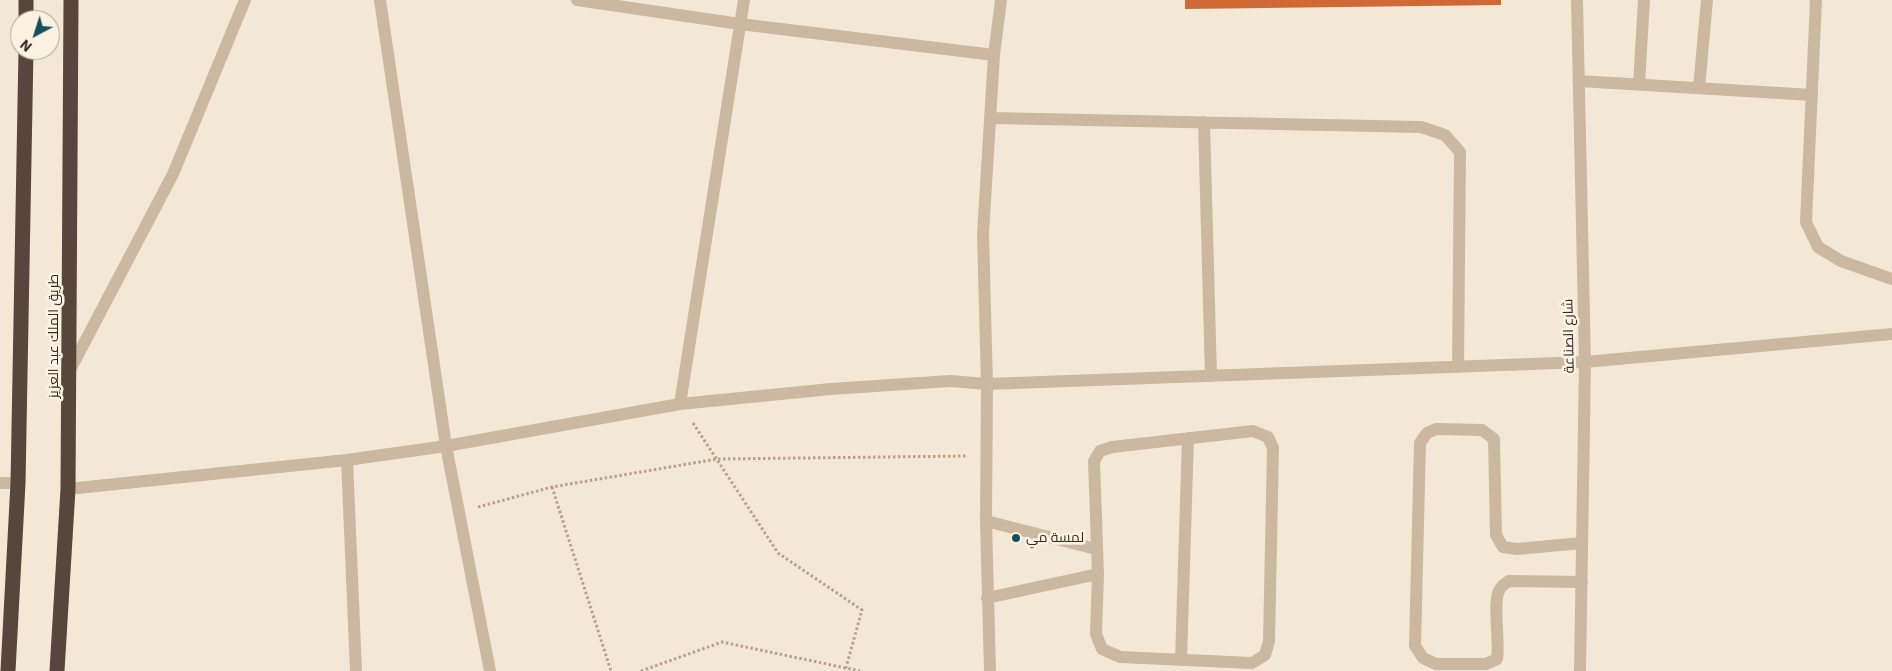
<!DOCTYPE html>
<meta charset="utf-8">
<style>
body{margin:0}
#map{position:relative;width:1892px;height:671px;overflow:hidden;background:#f3e8d6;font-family:"IBM Plex Sans",sans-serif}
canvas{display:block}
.north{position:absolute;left:10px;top:10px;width:50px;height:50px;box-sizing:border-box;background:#fbf2e2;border:1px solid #aca296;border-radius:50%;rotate:220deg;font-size:14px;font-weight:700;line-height:20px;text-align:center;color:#352b25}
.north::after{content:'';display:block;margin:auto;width:18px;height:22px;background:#17505a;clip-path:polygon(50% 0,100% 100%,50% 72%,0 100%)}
</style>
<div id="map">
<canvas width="1892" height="671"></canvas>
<div class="north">N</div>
</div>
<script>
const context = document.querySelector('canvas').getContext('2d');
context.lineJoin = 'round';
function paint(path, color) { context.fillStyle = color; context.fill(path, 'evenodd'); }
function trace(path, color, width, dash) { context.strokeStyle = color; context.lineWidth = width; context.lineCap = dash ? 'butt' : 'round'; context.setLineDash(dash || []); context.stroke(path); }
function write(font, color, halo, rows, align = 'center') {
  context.font = font + ' "IBM Plex Sans",Cairo,sans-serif'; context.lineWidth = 5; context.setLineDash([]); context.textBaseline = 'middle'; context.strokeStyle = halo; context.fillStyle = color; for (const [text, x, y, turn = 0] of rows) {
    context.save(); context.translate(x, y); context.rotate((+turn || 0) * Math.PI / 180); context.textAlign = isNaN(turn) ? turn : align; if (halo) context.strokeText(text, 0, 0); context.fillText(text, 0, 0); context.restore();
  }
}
const building = new Path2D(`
 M1185 0H1501V5L1185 9Z`);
const path = new Path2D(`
 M693 423 778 553 862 610 845 671
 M552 487 611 671
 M478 507 552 487 717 459 967 456
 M641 671 722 642 860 671`);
const minor = new Path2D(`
 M380 0 446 446 490 671
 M577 0 740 24 994 55
 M1577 0 1585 362 1580 671
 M1816 0 1806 222 1818 247 1841 261 1892 279
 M1579 81 1812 95
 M1639 84 1644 0
 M1699 88 1707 0
 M991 118 1421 127 1445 135 1460 152 1458 367
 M1204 122 1211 376
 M70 370 173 174 245 0
 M680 404 744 0
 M1253 431 1268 437 1273 448 1269 641 1265 655 1252 663 1120 657 1102 649 1096 634 1098 574 1094 461 1100 451 1112 447Z
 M347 460 356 671
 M0 483H18
 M68 489 347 460 446 446 680 404 831 389 950 381 987 384 1585 362 1892 334
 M986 521 1096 549
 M1582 582 1509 581C1506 583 1501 586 1500 589 1492 599 1500 642 1497 659L1486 664H1436L1423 658 1415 646 1420 443 1427 433 1436 429 1482 430 1494 439 1496 535 1503 547 1517 549 1582 543
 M987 598 1098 574
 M1181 660 1188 438
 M990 671 986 521 987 384 983 234 994 55 1001 0`);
const highway = new Path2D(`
 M26 20V0
 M8 671 18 483 26 50
 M57 671 68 489 71 0`);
const markers = [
 [1016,538,5,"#17505a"]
];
const streetNames = [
 ["طريق الملك عبد العزيز",54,336,-90],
 ["شارع الصناعة",1569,336,-91]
];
const poiNames = [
 ["لمسة مي",1026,538]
];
paint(building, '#d16936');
trace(path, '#b8a28b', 3, [2.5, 2.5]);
trace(minor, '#ccb8a1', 12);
trace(highway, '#57463b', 15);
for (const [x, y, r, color] of markers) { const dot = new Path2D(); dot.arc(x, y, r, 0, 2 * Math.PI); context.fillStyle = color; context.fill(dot); trace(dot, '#fbf2e2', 2); }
write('14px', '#352b25', '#fbf2e2', streetNames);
write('14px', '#352b25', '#fbf2e2', poiNames, 'left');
</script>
